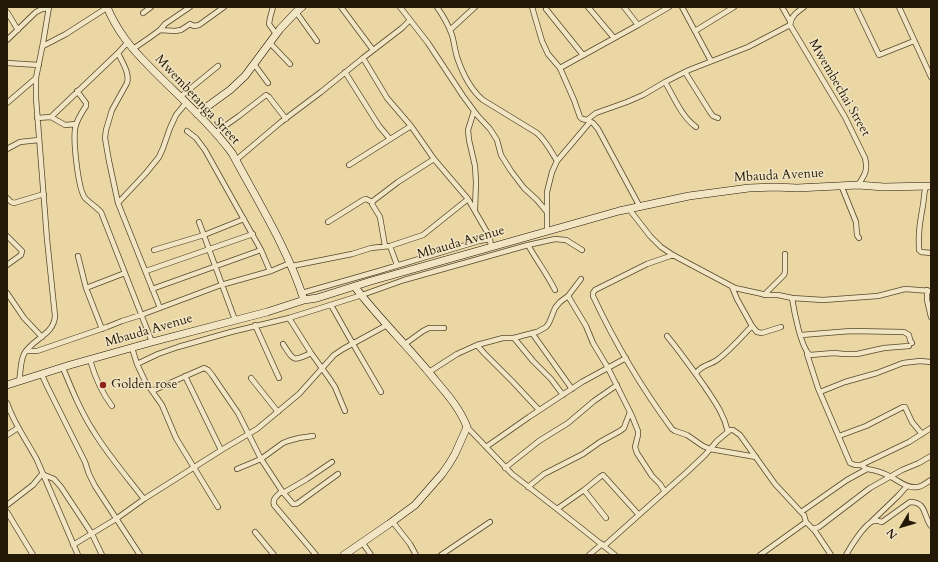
<!DOCTYPE html>
<style>
body{margin:0}
#map{position:relative;width:938px;height:562px;overflow:hidden;background:#ead7a4;font-family:Cardo,serif}
canvas{display:block}
.frame{position:absolute;inset:0;border:8px solid #241807;pointer-events:none}
.north{position:absolute;left:882px;top:506px;width:40px;height:40px;-webkit-text-stroke:3px #f1e5c4;paint-order:stroke;rotate:232deg;font-size:11px;font-weight:700;line-height:16px;text-align:center;color:#241807}
.north::after{content:'';display:block;margin:auto;width:14px;height:18px;background:#241807;clip-path:polygon(50% 0,100% 100%,50% 72%,0 100%)}
</style>
<div id="map">
<canvas width="938" height="562"></canvas>
<div class="frame"></div>
<div class="north">N</div>
</div>
<script>
const context = document.querySelector('canvas').getContext('2d');
context.lineJoin = 'round';
function trace(path, color, width, dash) { context.strokeStyle = color; context.lineWidth = width; context.lineCap = dash ? 'butt' : 'round'; context.setLineDash(dash || []); context.stroke(path); }
function write(font, color, halo, rows, align = 'center') {
  context.font = font + ' Cardo,serif'; context.lineWidth = 3; context.setLineDash([]); context.textBaseline = 'middle'; context.strokeStyle = halo; context.fillStyle = color; for (const [text, x, y, turn = 0] of rows) {
    context.save(); context.translate(x, y); context.rotate((+turn || 0) * Math.PI / 180); context.textAlign = isNaN(turn) ? turn : align; if (halo) context.strokeText(text, 0, 0); context.fillText(text, 0, 0); context.restore();
  }
}
const street = new Path2D(`
 M273 7 270 18 269 24 276 34
 M341 7 373 50
 M400 7 428 43 463 96 477 115 490 129 497 140 501 155 511 171 524 188 537 200 547 212
 M437 7C444 17 448 24 452 35 454 42 455 50 457 57 462 72 471 90 483 100L537 133C546 141 551 151 557 161
 M532 7 542 41 548 54 560 68 574 100 580 117 582 119 587 120 593 123 598 129 640 207
 M588 7 614 38
 M624 7 638 25
 M682 7 711 61
 M782 7 790 21
 M804 7C797 12 791 16 790 25L845 117 865 158C868 170 865 175 858 185
 M856 7 879 55 914 41
 M899 7 931 77
 M546 9 583 55
 M7 12 18 30
 M296 12 317 41
 M143 13 151 7
 M160 30 175 31 181 30 190 24 194 26 199 25 224 7
 M450 30 475 7
 M695 31 734 7
 M7 40 36 12 42 9 49 8
 M270 43 290 64
 M43 46 66 34 108 7
 M133 49 149 38 160 30 165 24 190 7
 M118 53C122 62 130 73 127 83L112 110 106 130 105 138 109 161 118 203 160 308
 M363 58 387 98 411 126 434 159 468 199 487 232 490 239 491 247
 M7 63 39 65
 M254 64 268 83
 M560 68 638 25 669 7
 M345 72 379 126 390 139
 M685 72 710 112 713 116 718 118
 M665 82C674 97 681 116 696 127
 M77 91 86 103V106C82 112 78 118 76 125 72 136 78 189 85 198 90 203 96 207 101 212L152 342
 M180 97 218 66
 M7 103 36 78
 M474 111 468 130 469 140 475 166 476 182 475 209
 M51 117 65 125 76 124
 M37 118 51 117 118 53 127 43
 M587 120 596 113 627 102 643 95 665 82 689 70 748 47 790 25
 M187 131 196 138 205 150 261 250 270 271
 M215 133 239 116 266 95 269 97 286 119
 M7 149 20 142 39 140
 M236 160 281 122 321 92 363 58 402 28 410 20
 M349 165 411 126
 M841 185 856 222 857 235 859 238
 M926 186C924 192 924 198 923 205 920 222 918 233 919 250L921 252 931 253
 M7 198 11 202 14 203 44 194
 M118 203 146 173 159 157 163 148 170 128 176 115 186 103
 M629 209 650 236 661 247 673 255 686 262 735 288 767 295H778L792 298 823 300 878 296 905 289 931 291
 M199 222 235 320
 M328 222 363 200 366 199 372 202
 M547 231V192L552 172 557 161 590 122
 M7 236 22 251 21 255 7 265
 M528 245C537 261 547 274 555 290
 M385 246 380 217 372 204 373 201 398 182 434 159
 M390 246 397 265
 M154 250 204 235 244 219
 M673 255 647 264 595 290 593 293V296C615 343 641 387 672 429L675 431 687 435 703 446 710 449 756 457
 M78 256 86 288 102 329
 M292 266 352 254 371 248 390 246 423 235 468 199
 M146 271 253 234
 M732 287 737 299 752 326 757 332 762 333 781 327
 M86 288 125 273
 M152 289 261 250
 M927 290V300L931 317
 M7 293 24 318 42 337
 M302 293 379 271 479 241 490 239
 M764 295 784 275 785 272V254
 M568 296 586 326 593 343 608 368 632 416 638 431V435L635 447 637 453 652 476 660 484 665 492
 M792 298C794 311 801 348 810 355L834 353 844 354H857L884 348 909 346
 M331 305 353 344 381 392
 M289 318 311 353 329 378 335 387 345 411
 M255 325 279 378
 M532 333 572 389
 M801 335 851 331 904 332 909 335 910 340 912 343
 M667 336C681 353 693 370 705 387 715 402 724 414 728 432
 M514 338 533 361 551 379 563 395
 M283 344C294 361 292 362 311 353
 M405 344 423 331 429 328H444
 M477 345 484 353 512 381 539 410
 M132 348 137 364 145 381 162 405 176 438 218 507
 M26 351H37L107 327 122 321 141 315 221 285 271 271 290 263
 M807 354 818 388 850 463 855 465H861L867 469
 M90 360C95 377 101 392 112 406
 M137 364 158 354 178 347 231 332 289 318 362 295 404 280 528 245 555 239 566 240 582 250
 M63 368C72 390 81 412 94 432 108 455 127 477 144 499
 M429 372 457 354 477 345 503 338H514L525 335 537 332 546 327 549 323 555 308 560 302 568 296 581 279
 M696 374C699 366 710 365 717 360 729 351 739 340 749 329L752 326
 M42 375 47 386 85 462 89 474 95 486 140 555
 M185 376 221 450
 M251 378 278 412
 M19 381C21 372 20 362 24 354 32 339 54 335 55 316L47 239 36 98V78L43 43 49 7
 M152 391 204 368 208 370 212 375 238 413 261 459 282 491 293 504H296L298 503 338 474
 M820 392 845 382 877 373 903 363 920 361 931 362
 M7 403C14 424 27 441 37 460L78 555
 M467 427 512 474 557 509 615 555
 M7 435 18 428
 M839 436 866 426 903 407H905L912 422 922 434
 M486 447 529 417 582 382 626 358
 M861 465 909 442 931 428
 M505 468 539 441 568 423 594 401 617 385
 M237 469 261 459 283 443 288 441 299 438 313 436
 M528 487 544 474 583 454 600 442 620 431 624 428 625 425 630 412
 M584 490 606 518
 M282 491C277 496 272 499 274 505L316 555
 M283 493 307 479 332 462
 M7 505 33 485 42 474 54 479 61 487 92 534 102 555
 M557 509 584 490 600 477 603 475 639 515
 M7 512 33 555
 M801 512 804 515 806 522 815 531 831 555
 M392 521 410 544 416 555
 M872 521 898 496 907 486
 M813 529 819 527 870 488 902 470 919 463 931 456
 M255 532 274 555
 M362 542 371 555
 M73 545 116 519 144 499 223 449 257 429 299 394 334 355 343 349 387 325
 M604 546 687 472 705 455 717 441 730 430H733L740 435 775 484 801 512 804 510 847 480 867 469C875 470 884 473 891 477 899 481 908 489 917 487 922 487 927 482 931 480
 M441 555 490 522
 M589 555 602 544
 M760 555 806 522
 M846 555C851 546 864 525 873 521 876 520 879 521 882 522L910 502C927 502 923 516 931 526`);
const secondary = new Path2D(`
 M107 7C117 31 131 48 149 66 176 94 209 122 232 153 257 200 288 249 304 300
 M197 114 230 90 245 76 280 29 296 12 302 7
 M7 385 70 365 152 342 267 312 304 300 317 298 371 281 619 211 689 196 749 188 775 187 797 188 858 185 884 187 931 186
 M344 555 389 524 415 505 442 474 449 464 455 454 467 427C460 409 448 395 436 381 410 348 380 320 355 287`);
const markers = [
 [103,385,4,"#8f2418"]
];
const streetNames = [
 ["Mwembechai Street",839,88,60],
 ["Mwembetanga Street",197,100,47],
 ["Mbauda Avenue",779,176,-3],
 ["Mbauda Avenue",461,243,-16],
 ["Mbauda Avenue",149,331,-16]
];
const poiNames = [
 ["Golden rose",111,385]
];
trace(street, '#56482e', 6);
trace(secondary, '#241807', 8);
trace(street, '#f1e5c4', 4.5);
trace(secondary, '#f1e5c4', 7);
for (const [x, y, r, color] of markers) { const dot = new Path2D(); dot.arc(x, y, r, 0, 2 * Math.PI); context.fillStyle = color; context.fill(dot); trace(dot, '#f1e5c4', 1.5); }
write('13px', '#241807', '#f1e5c4', streetNames);
write('13px', '#241807', '#f1e5c4', poiNames, 'left');
</script>
